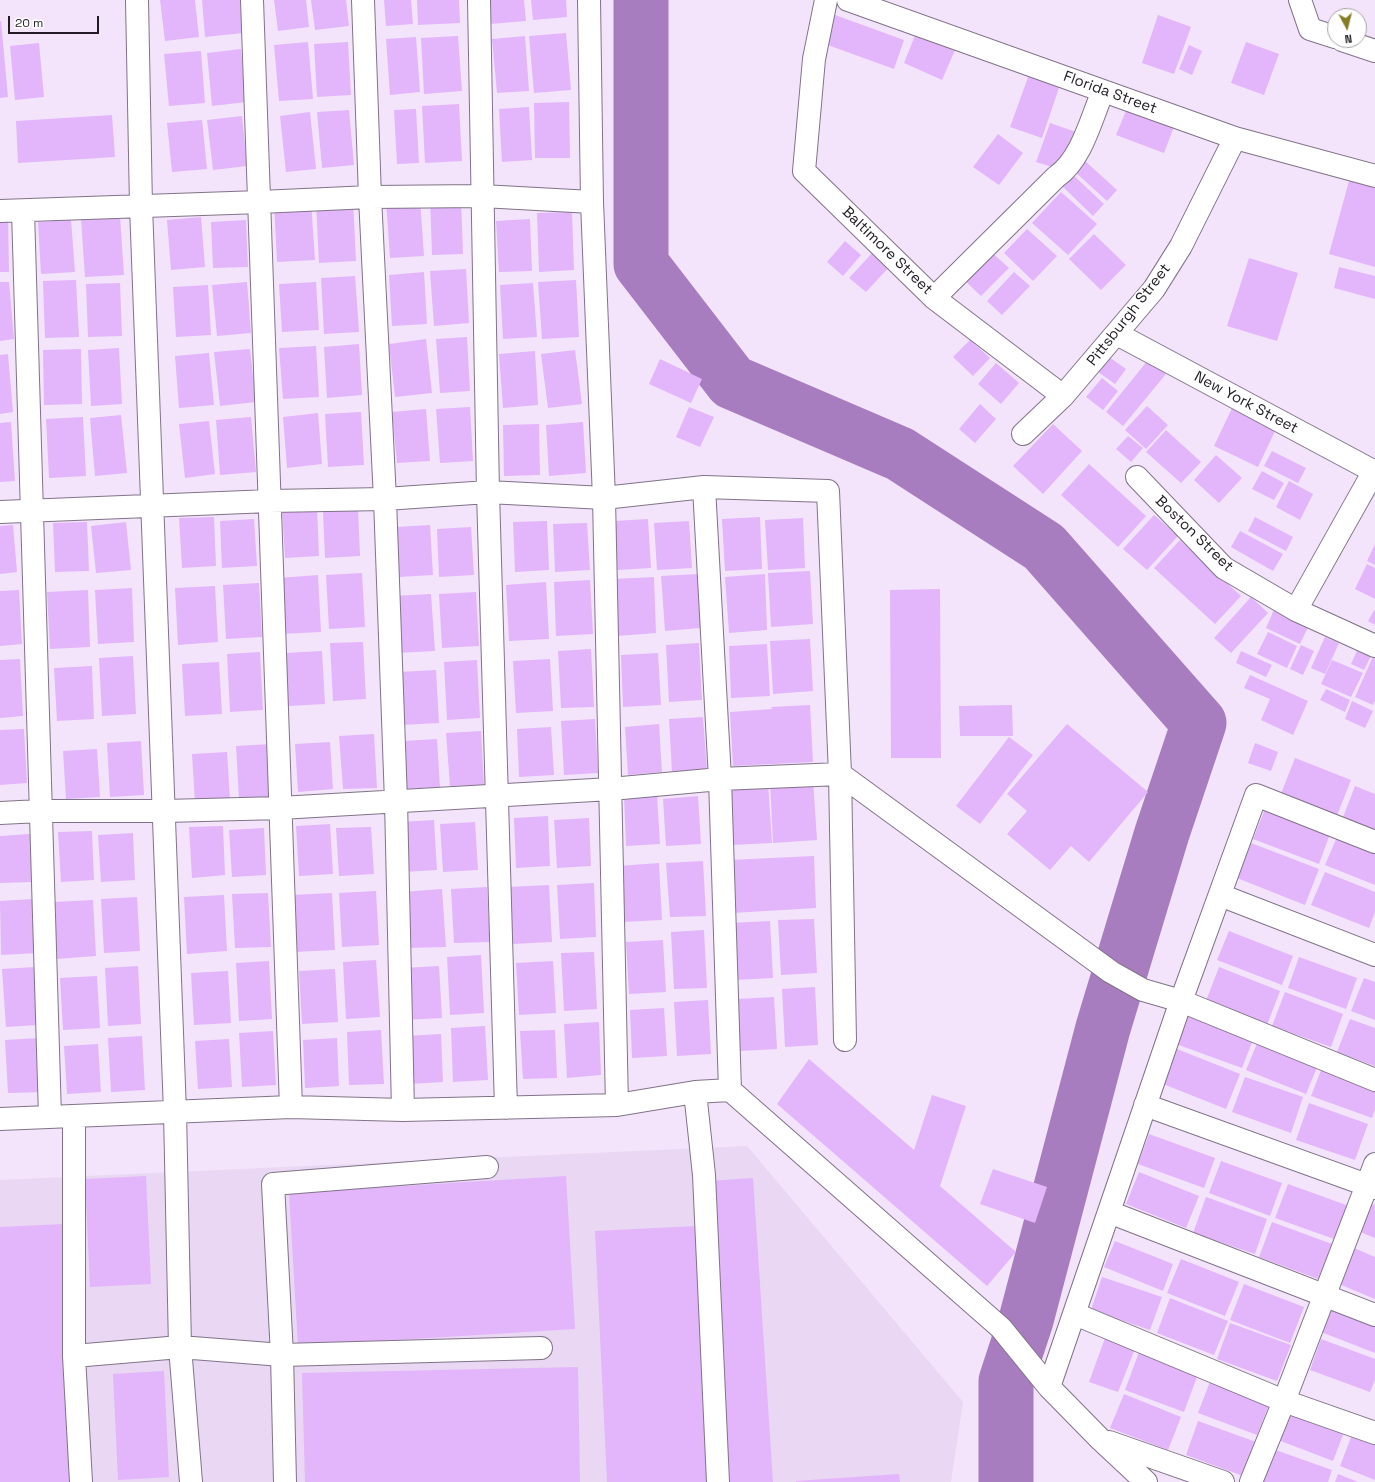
<!DOCTYPE html>
<style>
body{margin:0}
#map{position:relative;width:1375px;height:1482px;overflow:hidden;background:#f3e4fb;font-family:"Space Grotesk",sans-serif}
canvas{display:block}
.north{position:absolute;left:1327px;top:8px;width:40px;height:40px;box-sizing:border-box;background:#fff;border:1px solid #a6a4a7;border-radius:50%;rotate:173deg;font-size:11px;font-weight:700;line-height:16px;text-align:center;color:#211c24}
.north::after{content:'';display:block;margin:auto;width:14px;height:18px;background:#857d23;clip-path:polygon(50% 0,100% 100%,50% 72%,0 100%)}
.scale{position:absolute;left:8px;top:16px;width:91px;height:18px;box-sizing:border-box;border:2px solid #211c24;border-top:0;padding-left:5px;font-size:12px;line-height:14px;white-space:nowrap;color:#211c24;-webkit-text-stroke:3px #fff;paint-order:stroke}
</style>
<div id="map">
<canvas width="1375" height="1482"></canvas>
<div class="north">N</div>
<div class="scale">20 m</div>
</div>
<script>
const context = document.querySelector('canvas').getContext('2d');
context.lineJoin = 'round';
function paint(path, color) { context.fillStyle = color; context.fill(path, 'evenodd'); }
function trace(path, color, width, dash) { context.strokeStyle = color; context.lineWidth = width; context.lineCap = dash ? 'butt' : 'round'; context.setLineDash(dash || []); context.stroke(path); }
function write(font, color, halo, rows, align = 'center') {
  context.font = font + ' "Space Grotesk",sans-serif'; context.lineWidth = 3.5; context.setLineDash([]); context.textBaseline = 'middle'; context.strokeStyle = halo; context.fillStyle = color; for (const [text, x, y, turn = 0] of rows) {
    context.save(); context.translate(x, y); context.rotate((+turn || 0) * Math.PI / 180); context.textAlign = isNaN(turn) ? turn : align; if (halo) context.strokeText(text, 0, 0); context.fillText(text, 0, 0); context.restore();
  }
}
const built = new Path2D(`
 M747 1146 963 1402 951 1482H0V1180Z`);
const river = new Path2D(`
 M641 0V264L732 382 900 454 1044 547 1199 723 1162 833 1103 1028 1026 1320 1006 1381V1482`);
const building = new Path2D(`
 M160 0H195L199 37 165 41Z
 M202 0H240L243 33 205 37Z
 M274 0H306L309 27 278 31Z
 M311 0H346L349 26 315 30Z
 M384 0H411L413 24 386 26Z
 M417 0H459L460 23 418 25Z
 M488 0H524L526 21 490 24Z
 M531 0H566L567 17 533 20Z
 M835 15 904 40 894 69 825 44Z
 M1158 15 1191 27 1174 74 1142 63Z
 M0 21H1L8 97 0 98Z
 M566 33 571 90 534 93 529 36Z
 M916 33 955 50 942 80 904 63Z
 M458 36 462 91 424 94 421 38Z
 M525 36 529 91 497 93 492 39Z
 M416 37 420 92 390 95 386 39Z
 M308 42 313 99 279 101 274 45Z
 M348 42 351 95 317 97 314 44Z
 M1246 42 1279 54 1264 95 1231 83Z
 M39 43 44 97 15 100 10 46Z
 M1189 45 1202 51 1192 75 1179 69Z
 M241 49 246 102 212 106 207 53Z
 M201 51 205 103 169 106 164 54Z
 M1031 69 1062 79 1042 138 1010 127Z
 M569 102 570 158H535L534 103Z
 M459 104 462 161 425 163 422 106Z
 M1128 106 1175 124 1164 153 1116 135Z
 M529 107 532 160 502 162 499 109Z
 M416 109 419 163 397 164 394 110Z
 M349 110 354 165 322 168 317 112Z
 M310 112 316 169 286 172 280 116Z
 M112 115 115 157 18 163 16 121Z
 M242 116 247 166 213 170 207 120Z
 M202 120 207 169 172 172 167 123Z
 M1050 123 1076 132 1062 170 1036 162Z
 M998 134 1023 153 999 185 973 167Z
 M1084 160 1117 190 1107 201 1074 171Z
 M1352 170 1375 177V267L1329 254Z
 M1069 171 1104 204 1093 216 1058 182Z
 M1061 192 1097 224 1068 255 1032 223Z
 M461 197 463 254 432 255 430 198Z
 M420 199 424 256 390 258 386 201Z
 M353 200 356 261 319 263 316 202Z
 M311 201 315 260 277 262 274 203Z
 M572 212 574 270 539 272 537 213Z
 M8 215 9 272H0V216Z
 M120 216 124 275 85 277 81 219Z
 M201 217 205 267 171 270 167 220Z
 M530 219 532 271 499 272 496 221Z
 M71 220 75 272 41 274 38 222Z
 M246 220 248 267 213 268 211 222Z
 M1027 229 1057 256 1033 281 1004 253Z
 M1094 234 1126 265 1101 290 1069 259Z
 M845 241 861 255 843 276 827 262Z
 M875 250 891 265 866 292 849 278Z
 M989 250 1009 268 981 296 962 278Z
 M1249 258 1298 273 1277 341 1227 326Z
 M1339 267 1375 276V299L1334 288Z
 M466 269 469 323 434 326 430 271Z
 M424 272 427 324 392 326 389 275Z
 M1014 272 1030 286 1002 315 987 301Z
 M355 276 359 332 324 334 321 278Z
 M76 280 79 337 45 338 43 281Z
 M576 280 579 337 542 339 538 282Z
 M0 282H9L14 339 0 341Z
 M247 282 251 333 217 336 212 285Z
 M316 282 319 330 282 332 279 284Z
 M120 283 122 336 88 337 86 284Z
 M533 283 537 337 503 339 500 285Z
 M208 285 211 335 176 337 173 287Z
 M467 337 470 391 440 393 436 339Z
 M426 339 432 393 395 397 389 344Z
 M970 340 990 358 973 376 953 357Z
 M359 344 362 395 327 398 324 347Z
 M316 346 319 397 283 399 279 348Z
 M119 348 122 404 91 406 88 350Z
 M81 349 82 404 44 405 43 350Z
 M250 349 256 402 220 406 214 352Z
 M575 350 582 404 548 408 541 354Z
 M535 351 538 405 503 408 499 354Z
 M1102 352 1126 369 1115 384 1091 367Z
 M209 353 214 405 179 408 175 356Z
 M8 354 13 412 0 414V355Z
 M660 359 702 379 691 403 649 384Z
 M1148 360 1166 374 1123 426 1106 412Z
 M996 363 1019 383 1001 404 978 384Z
 M1102 378 1118 391 1103 410 1086 397Z
 M980 404 996 419 975 443 959 429Z
 M1147 406 1168 425 1146 449 1125 430Z
 M1233 406 1277 427 1258 467 1214 446Z
 M470 407 473 461 440 463 436 409Z
 M689 407 714 417 700 447 676 437Z
 M426 409 430 461 397 463 392 412Z
 M361 412 364 465 328 467 325 414Z
 M318 413 322 464 287 468 283 417Z
 M121 415 127 473 95 476 90 418Z
 M83 417 86 476 49 478 46 419Z
 M251 417 256 472 220 475 216 420Z
 M209 421 215 474 185 478 179 424Z
 M11 422 15 481 0 482V423Z
 M583 422 586 473 549 476 546 425Z
 M539 424 540 475 504 476 503 425Z
 M1053 424 1082 451 1043 494 1013 466Z
 M1166 430 1201 462 1181 483 1146 452Z
 M1128 436 1143 448 1131 462 1116 449Z
 M1272 451 1306 468 1298 483 1264 466Z
 M1216 455 1242 478 1219 503 1194 480Z
 M1089 464 1146 516 1118 547 1061 495Z
 M1262 471 1284 483 1274 500 1252 489Z
 M1289 481 1313 494 1300 520 1276 507Z
 M317 507 319 556 285 558 282 508Z
 M358 508 360 556 325 558 323 511Z
 M1154 515 1178 536 1147 570 1123 549Z
 M214 517 216 566 182 568 179 518Z
 M760 517 762 569 725 571 722 519Z
 M1255 517 1293 537 1286 551 1248 531Z
 M803 518 805 568 768 570 765 520Z
 M254 519 257 566 222 568 220 521Z
 M648 519 651 568 617 570 614 521Z
 M547 521 549 570 515 572 513 522Z
 M689 521 692 568 657 570 654 523Z
 M87 522 89 571 55 572 53 523Z
 M126 522 131 570 96 573 91 526Z
 M587 523 590 570 555 572 553 524Z
 M13 525 17 572 0 574V526Z
 M430 525 433 575 399 577 396 527Z
 M471 527 474 575 439 577 437 529Z
 M1240 531 1283 554 1273 571 1231 547Z
 M1180 540 1241 596 1215 624 1154 568Z
 M1375 544V565L1367 561Z
 M1367 564 1375 568V599L1355 589Z
 M810 571 813 624 771 627 768 573Z
 M362 573 365 627 329 629 326 575Z
 M698 574 701 628 665 631 661 576Z
 M765 574 767 630 729 633 725 577Z
 M318 575 321 632 281 634 278 578Z
 M654 577 656 633 617 636 614 579Z
 M590 580 593 634 556 636 554 582Z
 M546 582 549 639 509 641 506 585Z
 M259 583 262 637 226 639 223 585Z
 M215 586 218 642 178 645 175 588Z
 M132 588 134 642 98 644 95 590Z
 M940 589 941 758H891L890 590Z
 M19 590 22 644 0 646V591Z
 M88 590 90 647 50 649 47 592Z
 M476 592 479 646 442 648 439 594Z
 M431 594 435 651 395 653 392 596Z
 M1251 597 1268 613 1231 653 1214 638Z
 M1276 605 1311 621 1300 644 1266 628Z
 M1375 609V625L1368 621Z
 M1268 632 1297 646 1287 668 1257 654Z
 M1325 637 1339 643 1325 674 1311 668Z
 M810 639 813 691 773 694 770 641Z
 M363 642 366 699 333 701 330 643Z
 M699 643 702 700 669 702 666 645Z
 M767 644 770 696 731 698 729 646Z
 M1360 644 1374 650 1364 670 1351 664Z
 M1301 645 1314 651 1303 675 1290 669Z
 M591 649 594 707 561 708 558 651Z
 M322 651 325 704 288 706 285 653Z
 M1241 651 1272 665 1266 677 1236 663Z
 M260 652 263 710 230 712 227 654Z
 M1375 652V701L1373 705 1355 697Z
 M658 653 661 705 623 707 621 655Z
 M133 656 136 714 102 716 99 658Z
 M20 659 23 716 0 718V660Z
 M550 659 553 711 516 713 513 661Z
 M477 660 480 718 447 720 444 662Z
 M1332 660 1363 673 1351 697 1321 684Z
 M219 662 222 714 185 716 182 664Z
 M92 666 94 719 57 721 54 668Z
 M436 670 439 723 402 725 399 672Z
 M1250 675 1308 701 1293 735 1261 720 1270 699 1244 688Z
 M1326 689 1350 700 1345 712 1320 700Z
 M1352 701 1373 711 1365 728 1345 719Z
 M810 705 813 762 733 766 730 712 772 709 771 707Z
 M1012 705 1013 736H960L959 706Z
 M703 717 707 771 672 772 669 719Z
 M595 719 598 773 564 775 561 721Z
 M659 724 662 772 628 775 625 727Z
 M1067 724 1148 792 1089 862 1071 846 1050 870 1007 834 1027 811 1007 794Z
 M551 727 554 775 519 777 517 729Z
 M24 729 27 783 0 785V730Z
 M481 731 484 785 450 786 446 733Z
 M374 734 377 788 343 789 339 736Z
 M1009 737 1033 755 980 824 956 806Z
 M437 739 440 787 405 789 403 741Z
 M141 741 144 795 110 797 107 743Z
 M330 742 333 789 298 792 295 744Z
 M1255 743 1278 752 1271 771 1248 763Z
 M271 744 274 798 239 800 236 746Z
 M97 749 100 797 66 799 63 751Z
 M227 752 230 800 195 802 192 754Z
 M1295 758 1351 780 1336 818 1280 796Z
 M813 779 817 840 773 843 770 781Z
 M768 782 772 843 732 845 729 785Z
 M1355 786 1375 794V833L1342 820Z
 M657 794 660 844 626 846 624 796Z
 M698 796 701 844 666 846 663 799Z
 M1265 809 1330 834 1319 864 1253 839Z
 M548 816 550 866 516 868 514 818Z
 M589 818 591 866 557 868 554 820Z
 M434 820 437 870 403 872 400 822Z
 M475 822 478 870 443 872 440 824Z
 M330 824 333 874 299 876 296 826Z
 M223 826 225 875 192 878 189 827Z
 M371 827 374 874 339 876 336 828Z
 M264 828 266 875 232 877 229 830Z
 M92 831 94 880 61 882 58 832Z
 M133 833 135 880 101 882 98 835Z
 M30 834 32 882 0 883V836Z
 M1337 837 1375 853V885L1325 865Z
 M1251 843 1319 869 1305 905 1237 878Z
 M814 856 816 908 732 913 729 860Z
 M703 861 706 916 670 917 666 863Z
 M659 863 662 920 622 922 619 866Z
 M1325 872 1375 892V912L1369 928 1311 905Z
 M594 883 596 937 560 939 557 885Z
 M549 885 552 942 512 944 509 887Z
 M487 887 490 942 454 943 451 889Z
 M442 889 446 947 406 948 402 892Z
 M376 891 379 945 342 947 339 893Z
 M268 893 271 947 235 948 232 894Z
 M332 893 335 950 294 952 291 895Z
 M224 895 227 951 187 954 184 897Z
 M137 897 140 951 104 953 101 899Z
 M34 899 38 953 1 955 0 901Z
 M93 900 96 956 56 959 53 902Z
 M814 919 817 973 781 975 778 920Z
 M770 921 773 978 733 980 730 923Z
 M704 930 707 988 674 989 671 932Z
 M1229 931 1293 956 1282 985 1217 960Z
 M663 940 666 992 629 994 626 942Z
 M594 952 597 1009 564 1011 561 953Z
 M481 955 484 1013 450 1015 447 957Z
 M1299 957 1357 978 1346 1009 1288 988Z
 M376 960 380 1017 346 1019 343 962Z
 M269 961 272 1019 239 1021 236 963Z
 M553 961 556 1013 519 1015 516 963Z
 M138 966 141 1024 108 1026 105 968Z
 M439 966 442 1018 405 1020 403 968Z
 M35 967 38 1025 6 1027 2 969Z
 M1219 967 1280 991 1267 1025 1206 1001Z
 M335 969 338 1022 302 1024 299 971Z
 M228 971 231 1023 194 1025 191 973Z
 M97 976 100 1028 63 1030 60 978Z
 M1364 978 1375 982V1020L1351 1011Z
 M815 987 818 1045 785 1047 782 989Z
 M1285 992 1343 1014 1331 1047 1272 1026Z
 M774 997 777 1049 740 1051 737 999Z
 M708 1000 711 1054 677 1056 674 1002Z
 M664 1008 667 1056 632 1058 630 1010Z
 M1186 1015 1253 1040 1242 1068 1176 1044Z
 M1350 1019 1375 1028V1066L1337 1052Z
 M599 1022 601 1075 567 1078 564 1024Z
 M485 1026 488 1080 453 1082 451 1028Z
 M381 1030 384 1084 349 1085 347 1032Z
 M555 1030 557 1078 523 1079 520 1031Z
 M273 1031 276 1085 242 1087 239 1033Z
 M441 1034 443 1082 409 1084 406 1036Z
 M142 1036 145 1090 111 1092 108 1038Z
 M39 1038 43 1092 8 1093 5 1040Z
 M337 1038 339 1086 305 1088 303 1040Z
 M229 1039 232 1087 198 1089 195 1041Z
 M1258 1041 1318 1065 1306 1094 1246 1070Z
 M98 1044 101 1092 67 1094 64 1046Z
 M1177 1049 1240 1074 1226 1109 1163 1084Z
 M809 1059 914 1150 932 1095 966 1106 940 1186 1016 1252 987 1286 777 1104Z
 M1323 1065 1375 1084V1109L1372 1118 1311 1096Z
 M1245 1077 1303 1097 1291 1133 1232 1112Z
 M1309 1103 1368 1124 1355 1160 1296 1140Z
 M1149 1134 1215 1158 1204 1188 1138 1164Z
 M1221 1161 1282 1183 1270 1216 1209 1193Z
 M993 1169 1047 1187 1035 1223 980 1204Z
 M1139 1172 1199 1196 1186 1228 1126 1204Z
 M146 1176 151 1284 90 1287 85 1179Z
 M566 1176 575 1329 298 1346 289 1193Z
 M753 1178 773 1482H729L709 1181Z
 M1288 1184 1349 1206 1337 1240 1275 1218Z
 M1206 1197 1267 1219 1255 1254 1193 1233Z
 M1371 1204 1375 1205V1238L1360 1232Z
 M1272 1222 1332 1244 1318 1279 1259 1257Z
 M64 1224 73 1482H0V1227Z
 M696 1226 709 1482H607L595 1231Z
 M1115 1241 1173 1264 1163 1291 1104 1267Z
 M1354 1248 1375 1257V1299L1339 1284Z
 M1181 1259 1239 1282 1225 1316 1167 1293Z
 M1102 1277 1162 1297 1150 1330 1091 1310Z
 M1244 1284 1304 1307 1290 1343 1230 1320Z
 M1170 1298 1228 1321 1214 1355 1157 1333Z
 M1332 1303 1375 1320V1353L1321 1332Z
 M1230 1323 1291 1345 1277 1381 1217 1359Z
 M1105 1338 1135 1349 1118 1392 1089 1382Z
 M1321 1339 1375 1359V1380L1370 1392 1310 1370Z
 M1139 1352 1198 1374 1184 1412 1125 1390Z
 M578 1367 580 1482H305L302 1373Z
 M164 1371 169 1477 118 1480 113 1374Z
 M1211 1379 1270 1402 1257 1435 1198 1413Z
 M1124 1394 1181 1417 1168 1450 1110 1428Z
 M1291 1406 1346 1427 1333 1461 1278 1440Z
 M1198 1421 1256 1442 1243 1476 1186 1455Z
 M1353 1432 1375 1440V1480L1340 1466Z
 M1270 1448 1332 1470 1328 1482H1263L1258 1480Z
 M899 1474 900 1482H796V1481Z
 M1338 1474 1358 1482H1335Z`);
const minor = new Path2D(`
 M137 0 141 206 175 1112 180 1347 191 1482
 M252 0 291 1107
 M363 0 370 197 385 499 396 801 403 1110
 M479 0 488 492 506 1108
 M589 0 592 202 604 498 617 1105
 M826 0 814 59 804 171 934 298 1063 396
 M848 0 1235 138 1375 176
 M1300 0 1310 29 1335 37
 M1342 40 1375 51
 M0 211 260 202 370 197 482 196 592 202
 M23 211 50 1117
 M934 298 1056 177C1082 159 1091 119 1103 91
 M1117 334 1375 472
 M1023 434 1063 396 1154 289 1181 246 1235 138
 M1137 477 1224 568 1296 610 1375 646
 M704 487 720 779 730 1090
 M0 512 270 501 385 499 488 492 604 498 704 487 828 491 840 774 845 1040
 M1296 610 1374 471
 M0 813 40 811H165L280 808 611 789 720 779 840 774 1111 972 1143 990 1181 1001 1375 1080
 M1220 895 1375 955
 M695 1092 704 1175 718 1482
 M1145 1105 1375 1188
 M74 1116V1356L81 1482
 M0 1119 291 1107 403 1110 617 1105 695 1092 730 1090 1001 1328 1049 1387 1101 1440 1146 1482
 M1109 1212 1375 1315
 M1075 1314 1284 1401 1375 1433
 M74 1356 180 1347 282 1355 541 1348
 M1049 1387 1181 1001 1256 795 1375 842
 M1109 1442 1223 1482
 M285 1482 282 1355 273 1184 487 1167
 M1251 1482 1284 1401 1375 1164`);
const streetNames = [
 ["Florida Street",1110,93,20],
 ["Baltimore Street",887,251,44],
 ["Pittsburgh Street",1129,315,-52],
 ["New York Street",1246,403,28],
 ["Boston Street",1194,534,44]
];
paint(built, '#e9d7f3');
trace(river, '#a87dbf', 55);
paint(building, '#e3b5fb');
trace(minor, '#807387', 24);
trace(minor, '#fff', 22);
write('15px', '#211c24', '#fff', streetNames);
</script>
